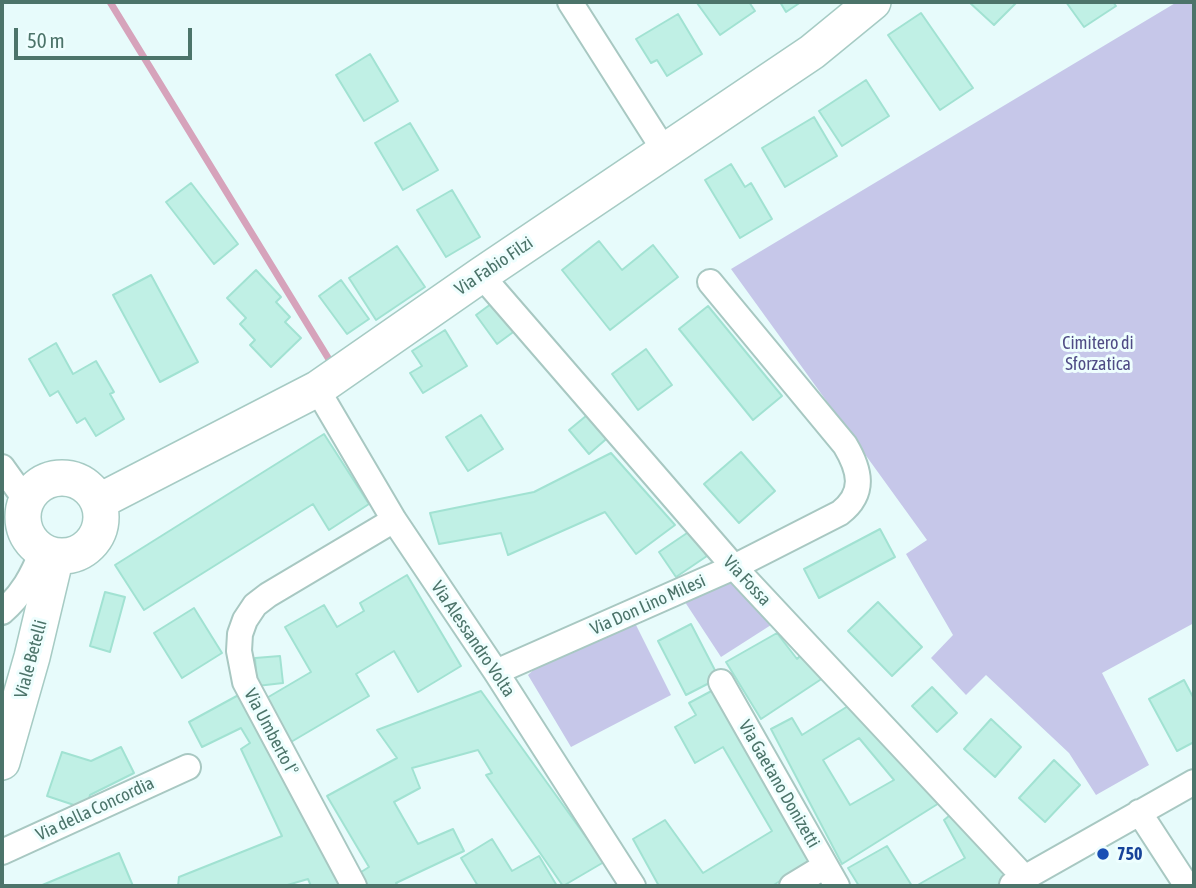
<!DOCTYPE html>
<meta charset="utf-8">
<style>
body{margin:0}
#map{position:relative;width:1196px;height:888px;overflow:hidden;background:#e7fbfb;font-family:"Asap Condensed",sans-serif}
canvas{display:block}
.frame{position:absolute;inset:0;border:4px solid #4c746a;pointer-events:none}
.scale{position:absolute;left:14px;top:28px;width:178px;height:32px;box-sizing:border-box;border:4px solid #4c746a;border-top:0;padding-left:9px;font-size:21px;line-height:24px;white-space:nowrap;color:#4c746a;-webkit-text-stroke:5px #eefefe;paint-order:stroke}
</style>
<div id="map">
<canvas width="1196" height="888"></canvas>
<div class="frame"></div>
<div class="scale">50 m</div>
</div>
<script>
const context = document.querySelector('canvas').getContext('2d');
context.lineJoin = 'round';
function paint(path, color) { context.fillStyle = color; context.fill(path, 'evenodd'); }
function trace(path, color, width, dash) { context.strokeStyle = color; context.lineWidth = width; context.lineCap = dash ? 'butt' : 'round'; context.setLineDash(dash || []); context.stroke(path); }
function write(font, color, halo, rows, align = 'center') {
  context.font = font + ' "Asap Condensed",sans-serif'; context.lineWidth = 6; context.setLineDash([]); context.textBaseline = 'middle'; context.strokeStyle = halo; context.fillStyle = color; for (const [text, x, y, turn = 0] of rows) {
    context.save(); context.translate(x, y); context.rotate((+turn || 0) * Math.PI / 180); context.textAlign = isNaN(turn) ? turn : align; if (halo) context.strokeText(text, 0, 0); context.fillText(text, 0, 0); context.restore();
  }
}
const green = new Path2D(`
 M1177 2H1194V623L1102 673 1149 765 1096 795 1069 753 986 675 966 695 931 658 953 635 906 554 927 540 731 269Z
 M730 578 771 625 721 657 683 599Z
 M633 619 671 695 571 747 528 675 545 659Z`);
const stream = new Path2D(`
 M110 2 330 361`);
const building = new Path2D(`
 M699 2H749L755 11 720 35 697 3Z
 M780 2H801L786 12Z
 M969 2H1017L994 25Z
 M1066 2H1113L1116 6 1084 27Z
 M921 13 973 88 940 110 888 35Z
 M678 14 702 54 667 76 657 60 651 63 636 39Z
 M370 54 398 101 364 121 336 75Z
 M866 80 889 116 842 146 819 111Z
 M814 117 837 156 785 187 762 148Z
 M410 123 438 170 403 190 375 143Z
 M731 164 745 187 751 183 772 219 740 238 705 180Z
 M191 183 238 244 214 264 166 202Z
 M452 190 480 237 446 257 417 210Z
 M599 241 622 270 653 245 678 277 610 330 562 270Z
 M397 246 425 287 376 320 349 278Z
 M256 270 281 297 276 302 290 317 285 322 301 338 271 367 250 345 255 340 240 324 246 318 227 298Z
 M151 275 198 362 160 382 113 295Z
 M341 280 369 319 347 334 319 296Z
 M495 301 516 330 497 344 476 315Z
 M708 306 782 396 753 420 679 329Z
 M445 330 467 366 423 393 410 373 422 366 412 351Z
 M56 343 73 374 96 361 114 392 110 394 124 419 96 436 85 418 77 423 58 391 50 396 29 359Z
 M646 349 672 385 638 410 612 374Z
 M592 411 612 434 589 454 569 430Z
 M481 415 503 449 468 471 446 437Z
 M324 434 369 504 329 530 313 504 144 610 115 565Z
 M741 452 775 491 739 523 704 484Z
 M611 453 675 525 636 554 605 512 508 555 501 533 439 544 430 513 534 492Z
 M880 529 895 557 819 598 804 569Z
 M690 531 707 556 676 577 659 552Z
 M407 575 461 666 418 692 394 651 356 674 369 696 291 742 265 699 311 672 285 627 324 605 337 627 364 611 360 603Z
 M105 592 125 597 110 652 90 646Z
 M878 602 922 647 892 676 848 631Z
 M194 608 222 653 182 678 154 633Z
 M691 624 719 678 686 695 658 641Z
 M777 633 797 659 803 653 823 678 761 719 726 662Z
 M280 656 283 683 257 686 255 658Z
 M1184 680 1194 699V742L1177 751 1149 699Z
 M932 687 957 713 937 732 912 706Z
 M717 688 815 859 772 886H659L633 839 665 820 703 873 772 831 723 747 695 763 675 727 696 715 689 703Z
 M481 691 604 862 563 886 486 775 492 773 478 750 412 768 420 788 394 802 418 844 453 829 464 851 396 883 398 886H365L358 874 369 867 327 796 397 758 377 730Z
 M244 692 347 886H311L308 879 284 886H178L179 877 282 836 241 749 250 743 241 728 202 747 189 722Z
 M856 701 944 800 842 864 771 729 792 718 802 735ZM859 738 894 780 850 805 823 760Z
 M991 719 1021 747 995 777 964 749Z
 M121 747 134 773 90 795 86 809 47 796 62 752 91 761Z
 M1054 760 1080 785 1045 822 1019 798Z
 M955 811 1009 879 996 886H916L965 858 944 820Z
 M492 839 512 871 539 856 557 886H478L461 858Z
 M887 846 912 886H859L848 868Z
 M119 853 133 886H40Z`);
const street = new Path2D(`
 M570 2 664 150
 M481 275 734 567 1024 877
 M317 389 394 520 496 672 633 886
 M2 467 27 502
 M2 612C22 595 33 575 42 551
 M496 672 734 567 840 513C866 493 860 470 845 445L710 282
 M721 682 837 886
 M1139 812 1187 886
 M2 852 188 767
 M1012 885 1194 782
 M354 886 245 682 239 651 240 634 245 620 255 605 268 595 394 520
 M792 886 825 866`);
const secondary = new Path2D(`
 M23 517a39 39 0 1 1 78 0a39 39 0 1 1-78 0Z
 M98 502 317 389 481 275 812 52 873 2
 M2 762 32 657 56 556`);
const markers = [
 [1103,854,7,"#1a4fb4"]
];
const streetNames = [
 ["Via Fabio Filzi",494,266,-34],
 ["Via Fossa",747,581,47],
 ["Via Don Lino Milesi",648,605,-24],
 ["Via Alessandro Volta",473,639,56],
 ["Viale Betelli",31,659,-75],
 ["Via Umberto I°",271,732,62],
 ["Via Gaetano Donizetti",779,784,60],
 ["Via della Concordia",95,809,-25]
];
const parkNames = [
 ["Cimitero di",1098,343],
 ["Sforzatica",1098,364]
];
const transitNames = [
 ["750",1117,854]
];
paint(green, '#c6c7e9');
trace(stream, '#d6a3bb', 7);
paint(building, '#c0f0e5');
trace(building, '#a1e2d2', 2);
trace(street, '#a8c8c2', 28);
trace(secondary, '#a6cbc4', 38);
trace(street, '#fff', 24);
trace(secondary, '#fff', 35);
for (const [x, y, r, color] of markers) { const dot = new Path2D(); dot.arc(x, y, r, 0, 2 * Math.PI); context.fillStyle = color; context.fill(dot); trace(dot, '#eefefe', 2.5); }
write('18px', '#4c746a', '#eefefe', streetNames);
write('18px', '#4f4b85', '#eefefe', parkNames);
write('bold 18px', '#164399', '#eefefe', transitNames, 'left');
</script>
